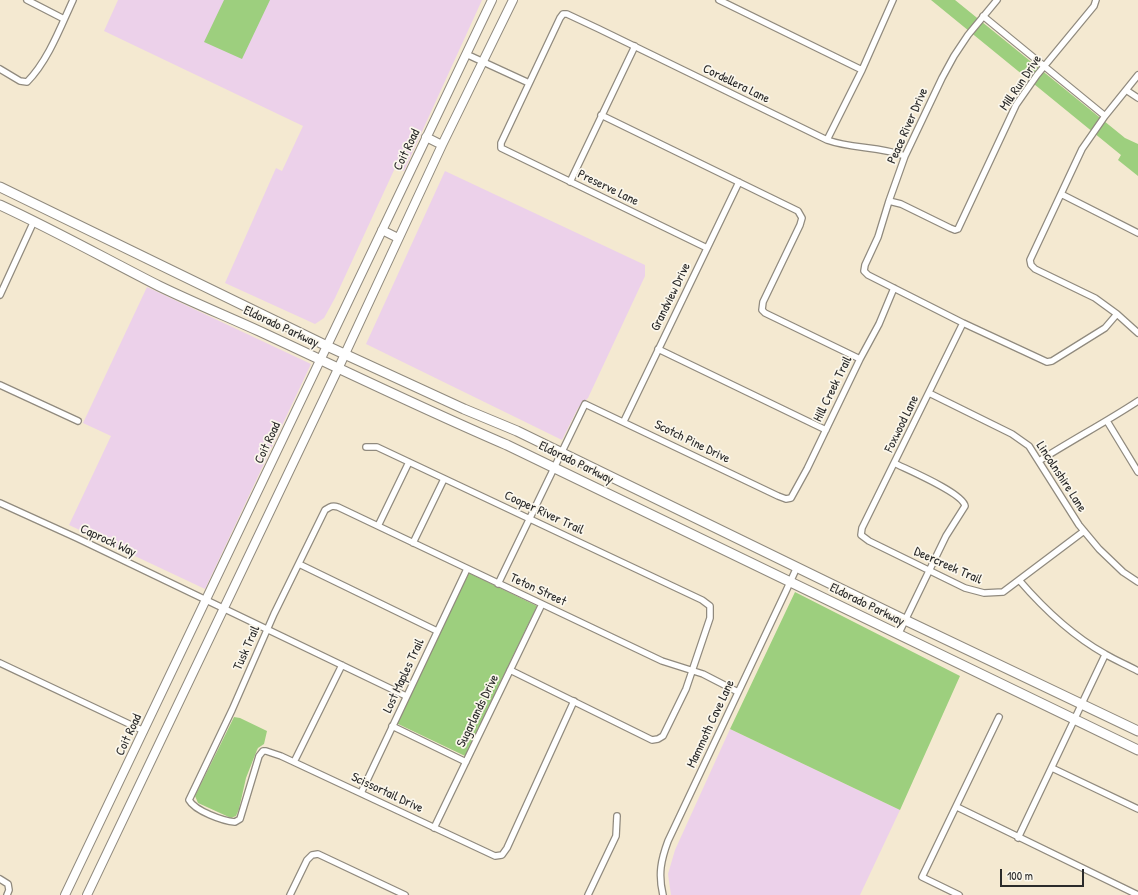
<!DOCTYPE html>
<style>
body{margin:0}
#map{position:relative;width:1138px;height:895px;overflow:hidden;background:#f4e9d1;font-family:"Patrick Hand",sans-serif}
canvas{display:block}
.scale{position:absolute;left:1000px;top:869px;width:84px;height:18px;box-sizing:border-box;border:2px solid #2b2b2b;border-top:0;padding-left:5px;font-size:12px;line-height:14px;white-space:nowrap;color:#2b2b2b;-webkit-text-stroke:3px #fbf7ec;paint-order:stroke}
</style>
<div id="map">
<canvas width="1138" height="895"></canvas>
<div class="scale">100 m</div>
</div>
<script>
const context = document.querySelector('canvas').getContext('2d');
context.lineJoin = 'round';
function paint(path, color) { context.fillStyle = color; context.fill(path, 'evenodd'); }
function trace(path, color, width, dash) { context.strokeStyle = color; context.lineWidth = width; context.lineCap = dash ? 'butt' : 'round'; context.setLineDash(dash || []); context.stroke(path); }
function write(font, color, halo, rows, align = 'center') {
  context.font = font + ' "Patrick Hand",sans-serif'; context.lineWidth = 3.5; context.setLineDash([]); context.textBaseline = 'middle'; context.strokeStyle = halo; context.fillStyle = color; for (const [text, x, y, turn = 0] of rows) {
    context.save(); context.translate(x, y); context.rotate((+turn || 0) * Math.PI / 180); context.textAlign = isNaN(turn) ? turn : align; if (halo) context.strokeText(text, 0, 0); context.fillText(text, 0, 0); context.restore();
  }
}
const built = new Path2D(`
 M118 0H482L404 171 395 168 335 298 324 318 315 324 225 283 276 168 282 171 303 126 104 31Z
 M445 171 645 265V276L588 398 578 408 562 440 366 344Z
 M147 287 311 364 205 589 69 525 111 436 83 423Z
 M730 729 900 810 860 895H671L668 874 675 850Z`);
const green = new Path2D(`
 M224 0H270L242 59 204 42Z
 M931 0H955L1125 138 1138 144V176L1118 160 1121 155Z
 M469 573 537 606 465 756 396 723Z
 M795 592 960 676 900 810 730 729Z
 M234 717 240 718 267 731 264 744 258 748 257 750 246 778 239 809 236 816 231 818 198 803 195 796Z`);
const minor = new Path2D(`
 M27 0 64 19
 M719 0 862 70
 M997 0 968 35 954 56 942 78 905 156 889 201 878 237 865 265 864 271 868 275 963 323 1047 362 1052 361 1105 328 1117 314
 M983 16 1105 116
 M466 54 529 83
 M0 69 20 81 27 82C48 61 61 26 73 0
 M1138 75 1105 116 1082 149 1030 260 1031 265 1035 269 1095 298 1117 314 1138 333
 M1126 90 1138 98
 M601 115 798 211 802 218 800 225 763 302 762 310 765 313 860 359
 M827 140 862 70 893 0
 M570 182 635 46
 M1061 194 1138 233
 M889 201 901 204 950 228 955 230 958 229 1016 105 1037 75 1094 6 1096 0
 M707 248 501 148V143L560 18 563 14H567L599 29 827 140C852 149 880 146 905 156
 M0 295 34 221
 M963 323 862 528 861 535 869 541 965 588 984 593 1003 592 1084 531
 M658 349 826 430
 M0 385 78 421
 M929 393 1012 434 1029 446 1079 525 1099 549 1123 572 1138 582
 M624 421 739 182
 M1107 421 1138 472
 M366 447H377L702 600 710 606V618L686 689 663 736 658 739 652 740 510 670
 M1039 461C1072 440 1106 422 1138 401
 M894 463C908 470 963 493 965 506L946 536 898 635
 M0 503 77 538 406 696
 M378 526 409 462
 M413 543 444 479
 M299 564 437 631
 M1019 580C1044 609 1071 635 1105 654 1115 660 1127 665 1138 671
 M498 584 585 404 778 496 786 499 791 498 807 469 860 359 879 324 894 288
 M0 663 144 731
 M574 701 507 848 502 855 495 856 281 756 266 751H263L259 756 240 819 235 822C223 821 195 811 189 800L232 710 274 614 325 510C330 507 332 505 338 507L662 661 703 674 738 692
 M392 726 466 762
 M294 762 342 665
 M1052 768 1138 809
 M361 793 467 569
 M957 807 1138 895
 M434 828 542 604
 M1018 838 1105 655
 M0 879 8 884 9 890 7 895
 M290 895 307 860 312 855 318 854 405 895
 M588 895 616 836 617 816
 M663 895C658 874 661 860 668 841L786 591 797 567
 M959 895 922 877 999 717`);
const secondary = new Path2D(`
 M426 137 442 145
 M382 230 398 238
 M65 895 492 0
 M87 895 338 369 442 145 513 0`);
const primary = new Path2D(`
 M0 187 327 346 464 409 517 431 905 620 1138 731
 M0 205C54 230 106 259 159 286 192 302 226 316 259 331 341 369 423 409 507 445L1138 750`);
const streetNames = [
 ["Mill Run Drive",1021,83,-56],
 ["Cordellera Lane",736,84,26],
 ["Peace River Drive",908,126,-66],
 ["Coit Road",407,150,-64],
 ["Preserve Lane",608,188,26],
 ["Grandview Drive",671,297,-64],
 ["Eldorado Parkway",281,327,25],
 ["Hill Creek Trail",833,389,-64],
 ["Foxwood Lane",902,424,-64],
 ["Scotch Pine Drive",692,442,26],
 ["Coit Road",268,443,-65],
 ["Eldorado Parkway",576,463,26],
 ["Lincolnshire Lane",1061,477,57],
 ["Cooper River Trail",544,513,25],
 ["Caprock Way",108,541,25],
 ["Deercreek Trail",948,566,24],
 ["Teton Street",538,590,25],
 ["Eldorado Parkway",867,605,26],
 ["Tusk Trail",247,648,-66],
 ["Lost Maples Trail",404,676,-65],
 ["Sugarlands Drive",478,711,-64],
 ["Mammoth Cave Lane",711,724,-65],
 ["Coit Road",129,735,-65],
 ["Scissortail Drive",387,793,25]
];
paint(built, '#ecd1ea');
paint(green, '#9dcf7e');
trace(minor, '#908a7e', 8);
trace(secondary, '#908a7e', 10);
trace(primary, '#908a7e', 11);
trace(minor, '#fff', 5.5);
trace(secondary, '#fff', 8);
trace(primary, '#fff', 9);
write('13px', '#2b2b2b', '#fbf7ec', streetNames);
</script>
